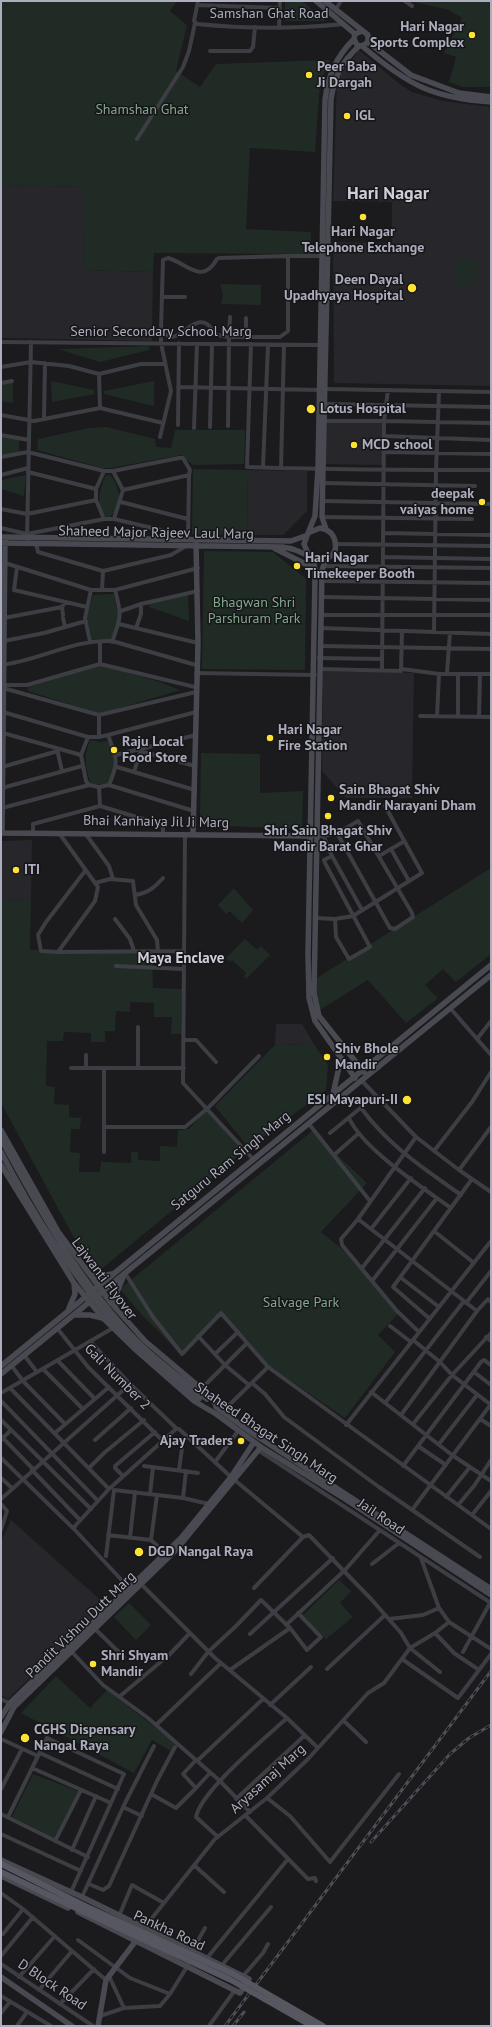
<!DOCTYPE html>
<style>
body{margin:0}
#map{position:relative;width:492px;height:2027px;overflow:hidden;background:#1b1a1d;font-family:"PT Sans",sans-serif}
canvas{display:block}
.frame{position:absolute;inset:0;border:2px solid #acaebd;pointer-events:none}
</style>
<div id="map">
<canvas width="492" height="2027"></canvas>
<div class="frame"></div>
</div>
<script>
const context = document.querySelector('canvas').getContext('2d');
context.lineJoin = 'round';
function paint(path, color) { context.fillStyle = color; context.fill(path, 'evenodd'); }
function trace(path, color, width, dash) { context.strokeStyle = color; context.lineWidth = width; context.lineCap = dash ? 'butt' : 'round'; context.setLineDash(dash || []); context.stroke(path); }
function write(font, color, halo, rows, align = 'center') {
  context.font = font + ' "PT Sans",sans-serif'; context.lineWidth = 3; context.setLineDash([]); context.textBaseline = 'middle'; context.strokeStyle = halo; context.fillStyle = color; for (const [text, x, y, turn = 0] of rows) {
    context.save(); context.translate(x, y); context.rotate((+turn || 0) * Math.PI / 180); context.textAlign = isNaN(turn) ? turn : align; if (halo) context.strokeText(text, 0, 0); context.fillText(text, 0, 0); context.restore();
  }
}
const built = new Path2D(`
 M359 50 397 82 412 92 443 101 491 107 490 386 334 383 333 242 392 243V202L333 201 337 79Z
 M1 185 85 187 83 270 153 272 152 341 1 338Z
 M326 422 383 423 382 465 326 464Z
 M248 470 307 471V511L283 535H247Z
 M323 671 414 673 412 798H346L322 771Z
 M32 840 31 899 1 900V841Z
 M276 1024H302L314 1044 275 1045Z
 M11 1520 106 1605 8 1699 1 1695V1541Z`);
const green = new Path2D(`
 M1 1H177L170 11 187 25 176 71 200 87 216 64 330 60 320 83 315 152 250 148 246 229 311 232V254L154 253 153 272 83 270 84 187 1 185Z
 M285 1H302L326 21H285Z
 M410 1H491V87H463L449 82 456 57 444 53 462 18 449 10Z
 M455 259H478V285H455Z
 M220 284 261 285V305L221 304 223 295Z
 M149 346V350L100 362 58 349Z
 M13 381V403L1 401V382Z
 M51 381 94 390 95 394 52 402Z
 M154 381V406L104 394V391Z
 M106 427 155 439 156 447 171 448 175 430H245L244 464 193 465 181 455 111 468H102L37 450 38 439 89 428Z
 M1 434 19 439V453L1 457Z
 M193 469 248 470 247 535 192 534Z
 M26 475 24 496 1 489V480Z
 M110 475C121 487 124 510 108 518 94 507 100 490 105 476Z
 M204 551 273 552 306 579 305 670 202 669Z
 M114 594 119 619 111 639H92L87 617 93 595Z
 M188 595 189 621 149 607 148 603Z
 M101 665 160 682 180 690 100 714 28 691V687Z
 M90 740 100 742 109 741C116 760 115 765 108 784H91C85 765 83 759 90 740Z
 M201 753 260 754V793L303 791 302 829 200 825Z
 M491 868V954L456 982 443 969 425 985 438 998 406 1023 368 980 318 1011 314 1001 317 978Z
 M234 888 253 910 242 923 230 911 226 914 218 905Z
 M31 899 30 950 152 951 153 988 182 989 181 1034H171L172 1017H154V1003L130 1002V1012L116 1011 115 1031H105V1042H91V1033L64 1032 63 1041H47L46 1086 55 1087 54 1104 69 1105V1117L81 1118 80 1129H71L70 1152 80 1153 79 1172H100L101 1162 131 1163V1152H138V1160L160 1161V1146L177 1147 178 1130 189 1129 207 1109 243 1152 99 1271 91 1269 1 1103V900Z
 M245 939 257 950 261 946 270 955 246 979 244 976 246 973 232 960 230 962 226 958Z
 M314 1044 328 1065 326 1090 249 1148 215 1106 275 1045Z
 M312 1131 367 1183 321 1232 347 1253 400 1312 378 1335 395 1352 345 1418 269 1366 219 1315 180 1353 141 1314 120 1289Z
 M339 1580 351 1591 340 1603 353 1617 326 1639 303 1615Z
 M129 1603 151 1625 136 1640 114 1617Z
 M56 1676 90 1708 107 1690 175 1743 171 1751 152 1740 134 1773 21 1713Z
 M33 1774 78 1791 54 1838 12 1817Z`);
const street = new Path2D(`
 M198 1 194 21 197 24C246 29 295 29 344 24
 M405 1 412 6
 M197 5 280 8
 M336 9 341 1
 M279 28 280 1
 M210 51H250L253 47 255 27
 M137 139 183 67 189 51 195 23
 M288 256H322
 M162 297H185
 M246 318V337
 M1 342 321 345
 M251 344 247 467C328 470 410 470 491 470
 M1 367 31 362 69 366 99 374 141 364H165
 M99 374 100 408
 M1 383 12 381
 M178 387 320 390
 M325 389 491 392
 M388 390 384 421 491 423
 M325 404 491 407
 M1 415 34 421 100 408 163 423
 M44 419 45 363
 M324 421H384L382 670
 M178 425 179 343
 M228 426 229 337 217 335C214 332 210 326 207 324 190 314 175 353 161 329L163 260 168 258C187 263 202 286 217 259L219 258 288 256V331L280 337H229L230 317
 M210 427 212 344
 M194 428 197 344
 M1 435 29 440
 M384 436 491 440
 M160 437 171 391 161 343V329
 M385 452 491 454
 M1 457 28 452 104 471 96 489 28 472
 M263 467 268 345
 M281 468 284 345
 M104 471H113L179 458H183L190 470 189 475 123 490
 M1 475 28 468
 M323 483 475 486
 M96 489V500L104 519
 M323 501 491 504
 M121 502 188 519
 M1 509 27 514 96 500
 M322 517 472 519
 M114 519 182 535
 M1 528 27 534 104 519H114L123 490 113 471
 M383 533 491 535
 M27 539 31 342
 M188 539 189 475
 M36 543 38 552 103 571 102 590
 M336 544 491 546
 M383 557 491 559
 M5 563 91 590
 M324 566 491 568
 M17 567 14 590 87 607
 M103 571 171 555 186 546
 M322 581 491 583
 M115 590 198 568
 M322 597 491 600
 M62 607 63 615
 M121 611 141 604 198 591
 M321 615H491
 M4 618 62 607 65 602
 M63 618 65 627
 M119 624 198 643
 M136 628 141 614V604
 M320 628 491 634
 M434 632 436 470 439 391
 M4 641 44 633 86 621
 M90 641 85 618 91 590H115C122 615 121 618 112 642
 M320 646 491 649
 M319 658 382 659
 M100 664V641
 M1 665C39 661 73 639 112 641L196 665
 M319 669 401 671 402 631
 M402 669 439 674H491
 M196 673 315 675
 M447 673 450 633
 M458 674V716
 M3 685H27L100 664 195 687
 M3 688 99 715 196 692
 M3 712 88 737
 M420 716 491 717
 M437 716 439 674
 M479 717 480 674
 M3 733 81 755
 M108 735 196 712
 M99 737V715
 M57 749 62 771
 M140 751 195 766
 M116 755 196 735
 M2 767 58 751
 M117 767 195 790
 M134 772 141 749
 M109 785C119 761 117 759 108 735L99 737H88L81 755 86 781 89 785 99 787 109 785 194 811
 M99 787 100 806
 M2 788 82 766
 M2 808 89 785
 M33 833V824L100 806 163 825V834
 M59 833 98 887 95 901 58 952 184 951
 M85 833 109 866 113 879
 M185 834 183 1083 253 1159
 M314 836C332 837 343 830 358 821L412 913 413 917 395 929 390 928 337 833
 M324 837 332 856 362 910
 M391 849 409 881
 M332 856 324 860 325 863 370 947 349 959 336 937 335 919
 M379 856 403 842
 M95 883 110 879 133 881 136 905 157 940 158 951
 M135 895C148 893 154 888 163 878
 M315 918 335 919 353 916 422 873 385 806
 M115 919 130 939 134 951
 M58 952 41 951 38 935 46 922 85 871
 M116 966 184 969
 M450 1008 491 1055
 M138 1027V1068
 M477 1039 491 1021
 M183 1040H196L216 1062
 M71 1068H184
 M86 1068V1055
 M361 1080 416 1137 459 1170 491 1192
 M361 1108C390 1147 422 1167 461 1195
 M349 1118C363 1149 423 1188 451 1208
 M309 1124 370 1201
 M104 1127H185L208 1108 259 1056
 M330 1133 375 1096
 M416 1137 358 1219 477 1311
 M434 1151 472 1102 491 1072
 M104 1152V1068
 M334 1155 359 1133
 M459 1170 491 1127
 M358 1219 341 1239 342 1245 397 1311 419 1332
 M371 1229 411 1178
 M434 1231 474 1263
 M362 1268 425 1188
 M125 1273 153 1317 182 1354 221 1313 268 1367 491 1529
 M400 1277 439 1307
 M372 1281 437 1198
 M466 1303 491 1271
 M430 1319 393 1287 472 1179
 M390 1326 411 1342
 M57 1328 88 1367 163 1441
 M198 1336 225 1365 249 1385
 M486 1337 491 1341
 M413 1340 440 1362 452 1375 491 1405
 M90 1341 130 1384 177 1429
 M215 1354 238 1332
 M24 1355 37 1372
 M58 1361 95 1399
 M11 1365 23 1381 65 1424
 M43 1369 82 1408
 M474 1372 491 1385
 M252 1383 265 1394 284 1417 379 1487 480 1557
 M10 1388 109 1489 75 1526 74 1529 129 1588
 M201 1389 247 1343
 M371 1392 452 1455 491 1481
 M1 1393 113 1328
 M1 1401 98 1501
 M385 1403 464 1301
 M223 1411 268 1367
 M401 1415 477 1311 488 1299 491 1302
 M480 1419 491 1426
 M1 1420 91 1509
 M413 1424 452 1375 491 1333
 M346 1425 491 1241
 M55 1433 109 1387
 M1 1436 33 1469
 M1 1440 11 1430
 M95 1440 131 1408
 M439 1444 477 1395
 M418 1446 446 1465
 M258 1450 491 1603
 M1 1458 74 1529
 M215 1462 238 1431
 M144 1466 198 1473
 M403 1466 481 1362 484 1360 491 1365
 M89 1468 104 1453 144 1420
 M32 1470 80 1520
 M179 1470 182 1448
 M123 1476 115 1468V1466L155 1432
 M1 1478 12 1488
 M109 1489 176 1429H179L231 1477 303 1537
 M150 1494 153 1467
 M446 1497 470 1467
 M183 1498 186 1471
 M1 1499 130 1384
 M1 1504 7 1511 1 1530
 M458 1505 474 1486 491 1460
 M412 1510 491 1404
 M472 1515 491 1491
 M108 1535 151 1540 165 1553
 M130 1538 135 1492
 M151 1540 157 1495
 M106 1556 114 1490 183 1498 209 1504
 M372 1564 399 1543
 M139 1582 215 1658 287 1718 318 1748
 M254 1588 303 1537 309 1535 372 1600 401 1633 410 1648 440 1672
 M389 1619 423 1615 439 1608
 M449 1622 491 1649
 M286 1625 345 1570 380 1530
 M290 1628 307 1650 321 1637 298 1613
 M95 1629 124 1657
 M435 1633 454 1653 479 1670
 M250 1634 333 1558
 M72 1652 103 1685 148 1718 220 1781 250 1812
 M463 1652 490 1603
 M402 1659 458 1698 491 1654
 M327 1669 385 1615
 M191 1674 208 1652 236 1626 261 1600 290 1628 230 1670
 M119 1697 170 1654 190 1633
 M1 1699 11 1704
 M270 1705 311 1667
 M344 1721 366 1742
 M156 1725 221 1663
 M1 1739 38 1756 47 1738 124 1774 71 1892
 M40 1753 118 1789
 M196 1760 183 1774 196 1788 210 1773
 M197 1761 263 1699
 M32 1768 111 1803
 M1 1789 22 1749
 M151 1794 176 1808 196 1788
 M267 1798 290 1816 330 1862 399 1774
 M236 1799 304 1736
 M123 1807 142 1816
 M1 1814 88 1857
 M246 1816 308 1879 315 1878 316 1881
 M8 1817 38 1756
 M1 1834 81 1871
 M218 1837 196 1817C201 1791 265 1738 287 1718
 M55 1841 81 1790
 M72 1850 96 1796
 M195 1866 224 1892
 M89 1884 103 1890 109 1886 157 1781 175 1747
 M1 1893 23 1909 3 1934
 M82 1897 125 1803 154 1746
 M23 1909 106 1980
 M119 1916 132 1885 164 1903
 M144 1928 215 1839 267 1798 308 1759 368 1693 384 1683 410 1648 435 1633 449 1622 439 1608 421 1558
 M78 1940 130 1978 170 1994
 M192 1951 205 1928
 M1 1956 33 1917
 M207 1958 288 1859
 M1 1964 93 2026
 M222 1965 271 1907
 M109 1976 124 2008
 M243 1976 263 1953 268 1944
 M19 1977 55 1936
 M39 1990 72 1951
 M1 1996 51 2026
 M60 2004 94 1969
 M1 2013 10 2002
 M100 2016 124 2008 160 2006 170 1994 188 1965
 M17 2026 27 2012
 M209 2026 235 1990`);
const secondary = new Path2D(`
 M316 1 355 34
 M325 1 368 35V42L362 46 357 45 354 39 355 34 362 31
 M368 42 411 75 459 93 491 97
 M362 46C407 84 431 98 491 102
 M326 529 322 517 331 99C335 75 341 63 359 46
 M308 533 315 516 318 469 325 100C328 75 336 57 354 39
 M1 537 291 541 305 536
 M1 543 282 547C286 548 291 548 295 550 311 555 322 570 335 551 337 538 332 530 320 528L308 533 304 544 309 556
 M274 548 315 569
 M314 558 315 577 308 954 309 998 315 1021 355 1078
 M326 559 322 570C319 711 316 852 314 993L319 1016 364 1072
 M1 833 311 836
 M2 833 5 541
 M193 834 198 643 196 543
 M333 1094 341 1058
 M1 1130 59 1233 111 1303 145 1341 209 1395 218 1408
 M1 1165 74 1283 103 1318 137 1351 194 1401 216 1414 261 1447 345 1499 491 1595
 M91 1275 100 1276 112 1274
 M115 1307V1297L124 1275
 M69 1308 75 1294 74 1284
 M74 1315H90L102 1318
 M1 1366 491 965
 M1 1374 491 975
 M216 1407 252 1433 491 1589
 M1 1717 10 1703 181 1538 231 1477 254 1442
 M1 1732 14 1707 176 1550 261 1447
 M1 1860 82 1897 249 1979 240 1993 78 1912
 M1 1876 68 1908
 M1 1977 72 2026
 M98 2026 106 1980 138 1938`);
const primary = new Path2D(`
 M1 1864 85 1906
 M1 1872 80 1910`);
const rail = new Path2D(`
 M371 1842 450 1754 469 1738 491 1725
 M225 2026 491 1671
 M233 2026 244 2012`);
const secondaryBridge = new Path2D(`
 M1 1139C40 1211 82 1287 141 1345 161 1364 185 1381 207 1399
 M1 1152C32 1212 69 1270 113 1322 138 1351 170 1375 199 1399`);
const primaryBridge = new Path2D(`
 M85 1906 233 1974 323 2026
 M80 1910 231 1980 312 2026`);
const markers = [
 [472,35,4,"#fce333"],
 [309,75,4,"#fce333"],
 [347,116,4,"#fce333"],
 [363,217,4,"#fce333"],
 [412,288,5,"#fce333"],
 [311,409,5,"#fce333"],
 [354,445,4,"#fce333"],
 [482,502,4,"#fce333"],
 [297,566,4,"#fce333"],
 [270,738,4,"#fce333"],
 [114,750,4,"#fce333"],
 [331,798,4,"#fce333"],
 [328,816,4,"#fce333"],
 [16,870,4,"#fce333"],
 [327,1057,4,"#fce333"],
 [407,1100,5,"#fce333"],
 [241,1441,4,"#fce333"],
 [139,1552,5,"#fce333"],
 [93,1664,4,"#fce333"],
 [25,1738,5,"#fce333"]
];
const streetNames = [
 ["Samshan Ghat Road",269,14],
 ["Senior Secondary School Marg",161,332],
 ["Shaheed Major Rajeev Laul Marg",156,533,1],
 ["Bhai Kanhaiya Jil Ji Marg",156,822,1],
 ["Satguru Ram Singh Marg",231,1161,-39],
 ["Lajwanti Flyover",104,1279,53],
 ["Gali Number 2",117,1377,45],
 ["Shaheed Bhagat Singh Marg",266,1433,34],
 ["Jail Road",381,1517,34],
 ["Pandit Vishnu Dutt Marg",81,1625,-44],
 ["Aryasamaj Marg",268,1779,-42],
 ["Pankha Road",169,1931,25],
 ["D Block Road",52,1985,34]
];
const poiNames = [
 ["Hari Nagar",464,27,"right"],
 ["Sports Complex",464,43,"right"],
 ["Peer Baba",317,67],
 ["Ji Dargah",317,83],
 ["IGL",355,116],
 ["Hari Nagar",363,232,"center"],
 ["Telephone Exchange",363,248,"center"],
 ["Deen Dayal",403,280,"right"],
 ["Upadhyaya Hospital",403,296,"right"],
 ["Lotus Hospital",320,409],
 ["MCD school",362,445],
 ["deepak",474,494,"right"],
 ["vaiyas home",474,510,"right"],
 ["Hari Nagar",305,558],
 ["Timekeeper Booth",305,574],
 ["Hari Nagar",278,730],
 ["Fire Station",278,746],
 ["Raju Local",122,742],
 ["Food Store",122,758],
 ["Sain Bhagat Shiv",339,790],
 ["Mandir Narayani Dham",339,806],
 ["Shri Sain Bhagat Shiv",328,831,"center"],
 ["Mandir Barat Ghar",328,847,"center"],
 ["ITI",24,870],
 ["Shiv Bhole",335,1049],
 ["Mandir",335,1065],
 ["ESI Mayapuri-II",398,1100,"right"],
 ["Ajay Traders",233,1441,"right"],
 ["DGD Nangal Raya",148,1552],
 ["Shri Shyam",101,1656],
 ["Mandir",101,1672],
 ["CGHS Dispensary",34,1730],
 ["Nangal Raya",34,1746]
];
const parkNames = [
 ["Shamshan Ghat",142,110],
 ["Bhagwan Shri",254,603],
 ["Parshuram Park",254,619],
 ["Salvage Park",301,1303]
];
const neighbourhoodNames = [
 ["Maya Enclave",181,959]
];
const districtNames = [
 ["Hari Nagar",388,194]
];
paint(built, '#27262a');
paint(green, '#212b25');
trace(street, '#3d3d44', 4);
trace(secondary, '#494952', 5.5);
trace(primary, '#575761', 6);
trace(rail, '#4e4e57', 3);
trace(rail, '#161518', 1.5, [4.5]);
trace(secondaryBridge, '#494952', 5.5);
trace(primaryBridge, '#575761', 6);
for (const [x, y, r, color] of markers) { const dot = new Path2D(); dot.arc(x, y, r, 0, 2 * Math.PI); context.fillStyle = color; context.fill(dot); trace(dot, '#161518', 1.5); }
write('14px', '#acaebd', '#161518', streetNames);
write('bold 14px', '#acaebd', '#161518', poiNames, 'left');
write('14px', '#82a88d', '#161518', parkNames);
write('bold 15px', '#cdced8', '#161518', neighbourhoodNames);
write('bold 18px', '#cdced8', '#161518', districtNames);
</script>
